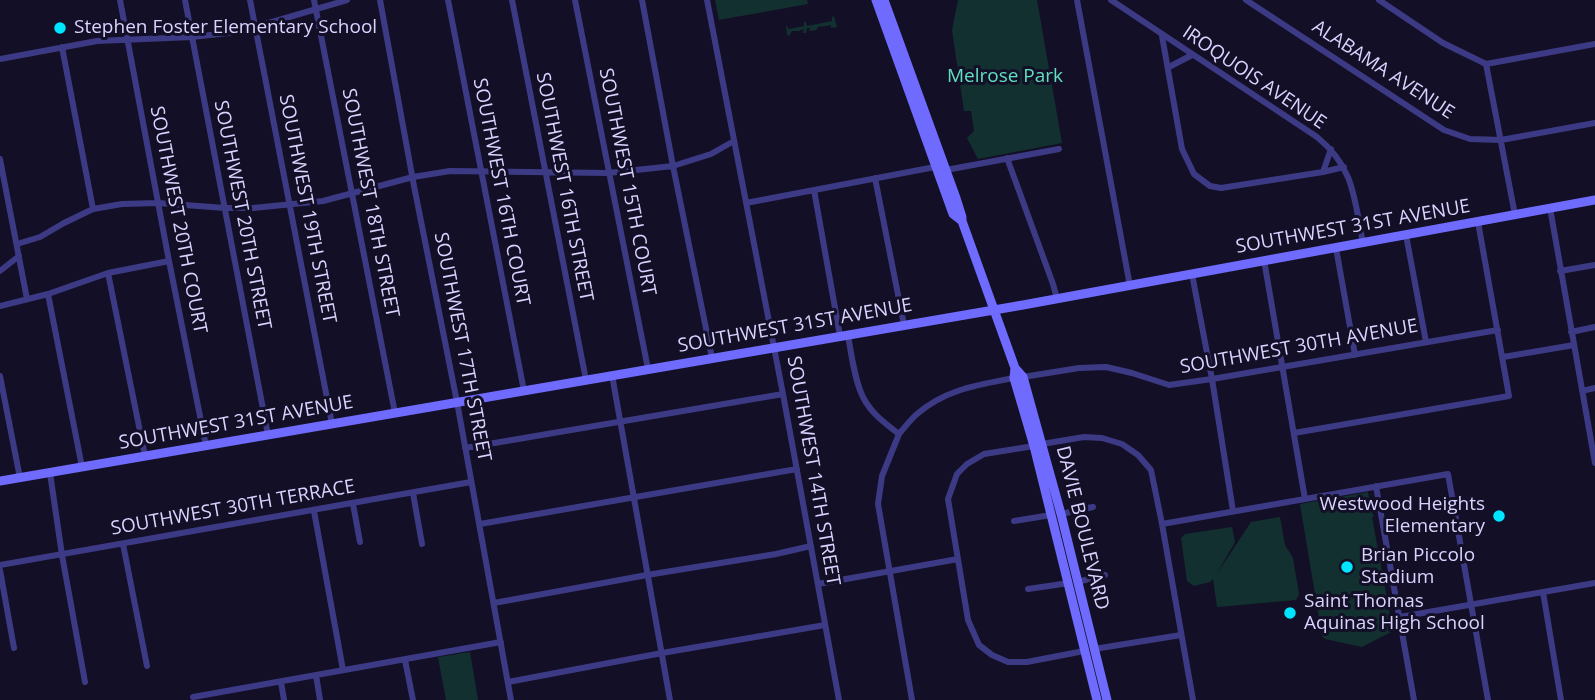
<!DOCTYPE html>
<style>
body{margin:0}
canvas{display:block;background:#130f26}
</style>
<canvas width="1595" height="700"></canvas>
<script>
const context = document.querySelector('canvas').getContext('2d');
context.lineJoin = 'round';
function paint(path, color) { context.fillStyle = color; context.fill(path, 'evenodd'); }
function trace(path, color, width, dash) { context.strokeStyle = color; context.lineWidth = width; context.lineCap = dash ? 'butt' : 'round'; context.setLineDash(dash || []); context.stroke(path); }
function write(font, color, halo, rows, align = 'center') {
  context.font = font + ' "Open Sans",sans-serif'; context.lineWidth = 6; context.setLineDash([]); context.textBaseline = 'middle'; context.strokeStyle = halo; context.fillStyle = color; for (const [text, x, y, turn = 0] of rows) {
    context.save(); context.translate(x, y); context.rotate((+turn || 0) * Math.PI / 180); context.textAlign = isNaN(turn) ? turn : align; if (halo) context.strokeText(text, 0, 0); context.fillText(text, 0, 0); context.restore();
  }
}
const green = new Path2D(`
 M715 0H807L808 4 719 20Z
 M958 0H1037L1062 143 978 159 967 138 974 131 971 111H964L952 30Z
 M834 16 837 27 831 28V25L820 27 819 26 816 30 809 31 810 28H807L806 33H803L804 29 799 31H792L789 36 787 35 786 25 789 29 804 26V22H806L807 26 832 21V17Z
 M1368 492 1371 511 1374 516 1372 517 1393 631 1362 647 1325 639 1322 636 1300 504Z
 M1280 517 1285 545 1293 558 1299 594 1296 600 1217 607 1213 579 1210 582 1194 586 1187 581 1181 538 1185 534 1232 527 1235 542 1216 575 1251 522Z
 M470 652 478 700H446L438 657Z`);
const street = new Path2D(`
 M120 0 169 261 206 446
 M185 0 268 435
 M250 0 332 424
 M314 0 395 413
 M380 0 414 186 457 402 511 700
 M448 0 524 391
 M512 0 586 380
 M575 0 648 369
 M642 0 673 166 712 358
 M707 0 783 394 839 700
 M1077 0 1130 286
 M1111 0 1317 137C1355 168 1354 199 1363 243
 M1246 0 1444 130 1470 139 1501 140 1595 123
 M1379 0 1443 43 1486 64 1595 44
 M1162 36 1182 149 1194 174 1210 186 1221 188 1323 172 1344 167
 M62 47 93 209
 M0 59 97 41 192 37 228 33 255 27 347 0
 M1486 64 1515 215
 M1169 67 1192 55
 M1007 158 1053 284 1057 299
 M0 159 27 299
 M946 170 1059 149
 M1323 172 1331 149
 M875 178 904 325
 M814 190 840 336
 M746 203 935 167
 M1550 208 1595 463
 M1406 235 1426 342
 M17 244 40 237 64 223 93 209 122 204 158 203 225 208H253L323 201 413 177 450 171 608 173 673 166 711 154 734 141
 M1336 248 1355 355
 M1264 260 1305 499
 M0 271 19 256
 M1560 271 1595 265
 M108 273 145 456
 M1192 274 1212 379 1233 511
 M48 294 82 467
 M0 306 48 294 108 273 169 261
 M1571 332 1595 327
 M848 335C851 353 855 383 864 399 872 414 886 424 899 434L882 476 878 504 912 700
 M1503 357 1574 345
 M612 375 670 700
 M0 376 20 478
 M1023 377 1079 368 1106 367 1132 373 1169 385 1212 379 1498 330
 M1582 391 1595 388
 M1294 433 1509 396 1478 222
 M899 434C905 427 911 419 917 414 946 389 978 385 1014 378
 M1042 444 1084 437 1102 438 1122 444 1138 455 1151 470 1162 524 1193 700
 M1034 446 984 454 967 464 957 474 948 499 968 620 979 645 992 655 1008 662H1027L1084 651
 M465 448 783 394
 M50 473 62 555 85 682
 M1376 486 1414 700
 M413 493 422 544
 M353 504 360 542
 M314 511 343 670
 M1061 514 1093 507
 M1014 521 1051 515
 M480 524 797 469
 M1162 524 1448 474 1488 700
 M123 544 147 666
 M0 565 471 482
 M0 570 14 648
 M1077 582 1105 575
 M818 584 958 559
 M1028 589 1069 583
 M1543 592 1561 700
 M494 603 647 575 776 554 811 546
 M1400 617 1595 583
 M1094 649 1181 635
 M405 660 413 700
 M316 675 320 700
 M281 682 284 700
 M508 682 662 653 825 625
 M193 697 501 642`);
const secondary = new Path2D(`
 M876 0 953 214 962 221
 M884 0 956 198 962 217V221L1015 368 1023 377 1061 514 1107 700
 M1015 368 1014 378 1034 446 1097 700
 M0 481 1023 305 1595 200`);
const markers = [
 [60,28,7,"#00e5ff"],
 [1499,516,7,"#00e5ff"],
 [1347,567,7,"#00e5ff"],
 [1290,613,7,"#00e5ff"]
];
const poiNames = [
 ["Stephen Foster Elementary School",74,28],
 ["Westwood Heights",1485,505,"right"],
 ["Elementary",1485,527,"right"],
 ["Brian Piccolo",1361,556],
 ["Stadium",1361,578],
 ["Saint Thomas",1304,602],
 ["Aquinas High School",1304,624]
];
const streetNames = [
 ["ALABAMA AVENUE",1383,70,33],
 ["IROQUOIS AVENUE",1254,78,34],
 ["SOUTHWEST 15TH COURT",627,182,79],
 ["SOUTHWEST 16TH STREET",564,187,79],
 ["SOUTHWEST 16TH COURT",501,192,79],
 ["SOUTHWEST 18TH STREET",370,203,79],
 ["SOUTHWEST 19TH STREET",307,209,79],
 ["SOUTHWEST 20TH STREET",242,215,79],
 ["SOUTHWEST 20TH COURT",178,220,79],
 ["SOUTHWEST 31ST AVENUE",1353,227,-10],
 ["SOUTHWEST 31ST AVENUE",795,326,-10],
 ["SOUTHWEST 17TH STREET",462,347,79],
 ["SOUTHWEST 30TH AVENUE",1299,347,-10],
 ["SOUTHWEST 31ST AVENUE",236,423,-10],
 ["SOUTHWEST 14TH STREET",813,471,80],
 ["SOUTHWEST 30TH TERRACE",233,508,-10],
 ["DAVIE BOULEVARD",1082,528,76]
];
const parkNames = [
 ["Melrose Park",1005,77]
];
paint(green, '#12302f');
trace(street, '#3d3a85', 6);
trace(secondary, '#6f6bff', 9);
for (const [x, y, r, color] of markers) { const dot = new Path2D(); dot.arc(x, y, r, 0, 2 * Math.PI); context.fillStyle = color; context.fill(dot); trace(dot, '#130f26', 2.5); }
write('19px', '#d9d4ff', '#130f26', poiNames, 'left');
write('19px', '#d9d4ff', '#130f26', streetNames);
write('19px', '#5fe0c0', '#130f26', parkNames);
</script>
